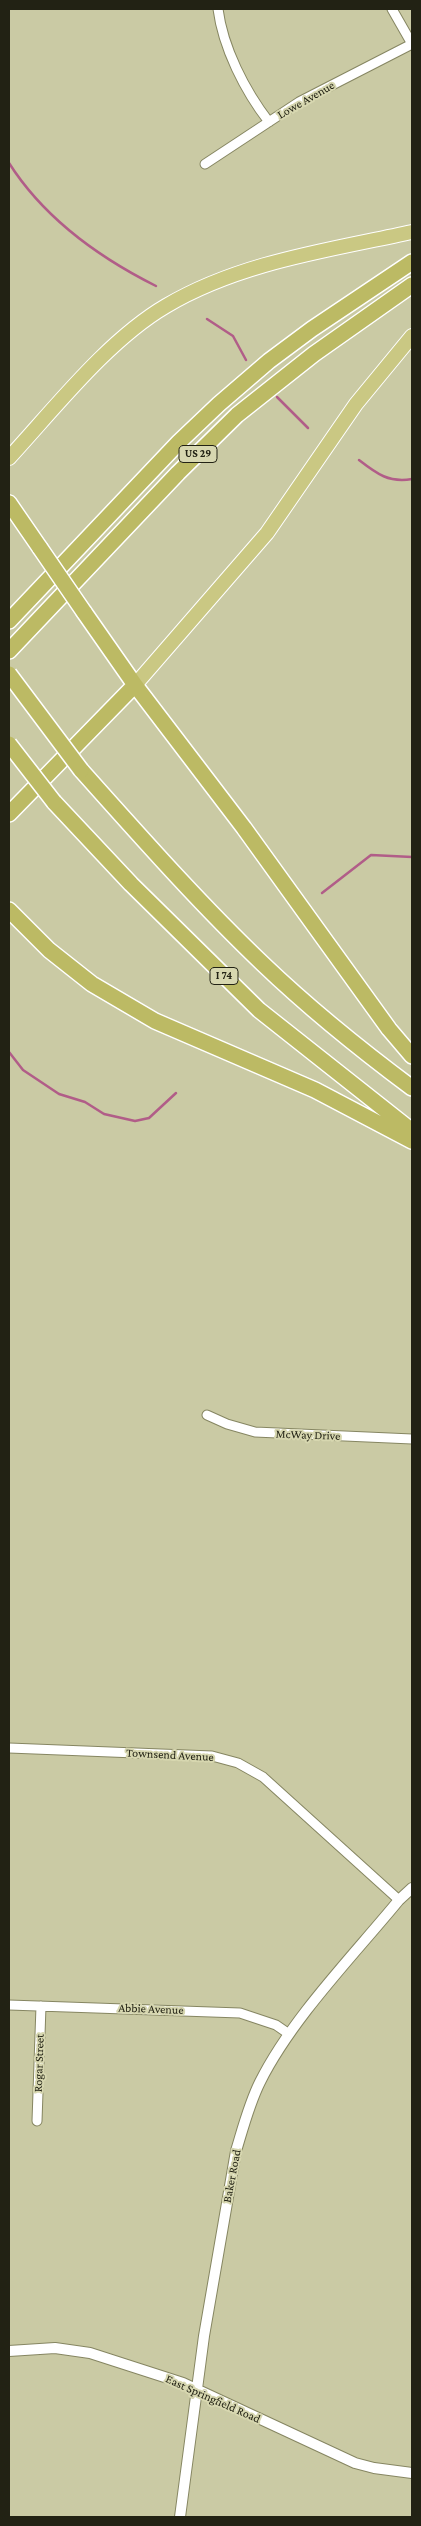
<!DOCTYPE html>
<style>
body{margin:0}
#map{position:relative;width:421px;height:2526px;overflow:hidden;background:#cacaa4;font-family:"Crimson Pro",serif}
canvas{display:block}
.frame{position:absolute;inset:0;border:10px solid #222214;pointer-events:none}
</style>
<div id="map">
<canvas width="421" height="2526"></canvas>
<div class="frame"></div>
</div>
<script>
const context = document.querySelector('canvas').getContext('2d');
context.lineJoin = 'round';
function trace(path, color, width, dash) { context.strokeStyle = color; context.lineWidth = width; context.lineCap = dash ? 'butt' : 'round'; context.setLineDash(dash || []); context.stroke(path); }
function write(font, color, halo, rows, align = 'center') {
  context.font = font + ' "Crimson Pro",serif'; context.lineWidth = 4; context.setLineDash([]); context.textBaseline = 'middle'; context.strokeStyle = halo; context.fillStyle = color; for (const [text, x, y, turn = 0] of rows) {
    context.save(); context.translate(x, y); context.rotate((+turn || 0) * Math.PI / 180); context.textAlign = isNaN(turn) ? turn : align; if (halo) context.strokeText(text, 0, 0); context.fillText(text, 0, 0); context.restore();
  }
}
const stream = new Path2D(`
 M9 163C44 218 98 257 156 286
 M207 319 233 336 246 360
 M277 397 308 428
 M359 460C377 474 389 483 412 479
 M322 893 371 855 412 857
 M9 1052 23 1070 59 1094 85 1102 104 1114 135 1121 149 1118 176 1093`);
const minor = new Path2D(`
 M218 9C223 48 245 91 269 122
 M392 9 412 44
 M205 164 299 102 412 44
 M207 1415 227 1424 255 1432 412 1439
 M9 1748 212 1756 238 1763 263 1777 399 1900
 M9 2005 240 2013 276 2025 289 2034
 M37 2121 41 2006`);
const tertiary = new Path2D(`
 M9 2351 55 2348 90 2353 183 2383 355 2463 374 2468 412 2473
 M180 2517 204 2336 236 2151C243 2128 249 2104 260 2082 292 2018 353 1956 399 1900L412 1888`);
const trunk = new Path2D(`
 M9 458C55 408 108 340 166 306 240 262 330 250 412 232
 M135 685 267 533 356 404 412 336`);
const motorway = new Path2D(`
 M9 503 40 548
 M84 612 135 685 244 828 389 1029 412 1056
 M9 621 179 442 219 404 269 361 312 329 412 262
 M9 651 178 473 237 415 314 354 412 285
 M81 770C140 836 199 903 263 964 310 1009 361 1050 412 1088
 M54 802 131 884 259 1010 412 1131
 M9 814 135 685
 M9 910 49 950 92 984 155 1021 315 1090 412 1141`);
const motorwayBridge = new Path2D(`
 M40 548 84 612
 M9 674 81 770
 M9 744 54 802`);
const shields = [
 [198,454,38],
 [224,976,28]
];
const shieldNames = [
 ["US 29",198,454],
 ["I 74",224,976]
];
const streetNames = [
 ["Lowe Avenue",306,100,-30],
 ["McWay Drive",308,1435,2],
 ["Townsend Avenue",170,1755,3],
 ["Abbie Avenue",151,2009,2],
 ["Rogar Street",39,2063,-88],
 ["Baker Road",232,2176,-79],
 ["East Springfield Road",213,2399,24]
];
trace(stream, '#b15d88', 2.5);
trace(minor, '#868662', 11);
trace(tertiary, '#868662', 12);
trace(trunk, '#fff', 16);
trace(motorway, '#fff', 18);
trace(minor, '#fff', 9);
trace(tertiary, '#fff', 10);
trace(trunk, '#cac883', 14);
trace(motorway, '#bcba64', 15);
trace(motorwayBridge, '#fff', 18, []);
trace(motorwayBridge, '#bcba64', 15);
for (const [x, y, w] of shields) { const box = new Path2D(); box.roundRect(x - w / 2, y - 8.5, w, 17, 4); context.fillStyle = '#d7d7b0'; context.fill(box); trace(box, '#222214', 1); }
write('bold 11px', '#222214', null, shieldNames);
write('12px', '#222214', '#d7d7b0', streetNames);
</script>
